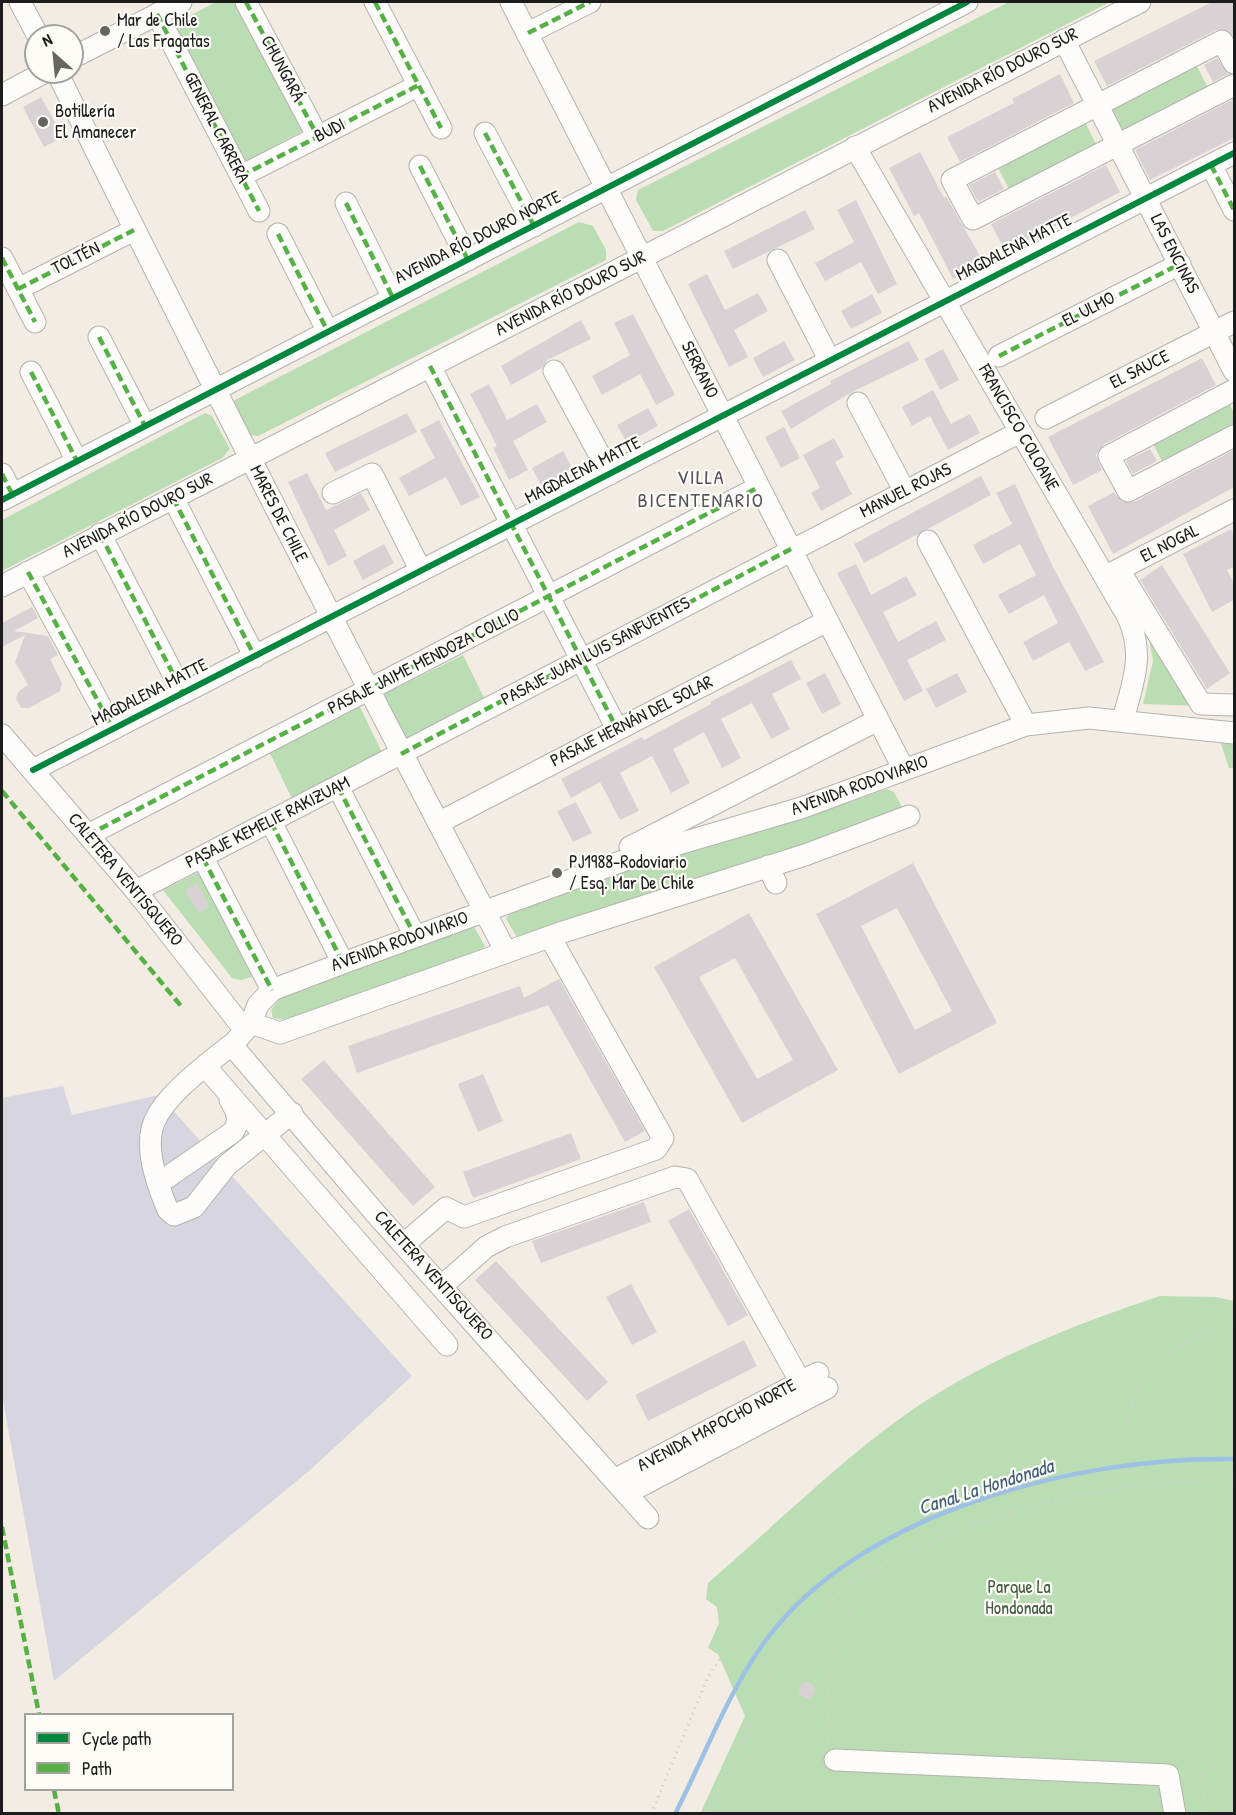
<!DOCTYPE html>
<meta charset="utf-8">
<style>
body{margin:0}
#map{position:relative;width:1236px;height:1815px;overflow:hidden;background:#f3ece3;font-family:"Patrick Hand",sans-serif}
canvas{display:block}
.frame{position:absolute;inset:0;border:3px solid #1c1c1c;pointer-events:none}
.legend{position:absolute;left:24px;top:1713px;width:210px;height:78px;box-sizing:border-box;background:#fdfcf7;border:2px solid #a3a29f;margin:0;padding:8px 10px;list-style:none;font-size:18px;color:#1c1c1c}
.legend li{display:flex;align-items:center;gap:12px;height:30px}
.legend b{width:30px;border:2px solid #a3a29f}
.north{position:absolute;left:24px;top:24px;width:60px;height:60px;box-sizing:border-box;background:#fdfcf7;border:2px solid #a3a29f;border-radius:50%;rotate:333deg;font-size:16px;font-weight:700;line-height:24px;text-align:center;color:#1c1c1c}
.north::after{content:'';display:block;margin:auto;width:21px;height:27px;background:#676562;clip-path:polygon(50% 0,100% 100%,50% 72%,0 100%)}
</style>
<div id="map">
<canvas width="1236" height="1815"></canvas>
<div class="frame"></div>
<ul class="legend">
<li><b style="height:8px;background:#00873e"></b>Cycle path</li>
<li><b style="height:8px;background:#55b145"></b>Path</li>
</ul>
<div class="north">N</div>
</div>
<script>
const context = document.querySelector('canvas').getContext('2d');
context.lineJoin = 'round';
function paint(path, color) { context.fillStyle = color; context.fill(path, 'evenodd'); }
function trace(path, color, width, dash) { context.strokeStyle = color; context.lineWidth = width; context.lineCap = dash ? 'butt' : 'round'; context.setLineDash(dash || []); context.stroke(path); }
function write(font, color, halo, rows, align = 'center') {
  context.font = font + ' "Patrick Hand",sans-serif'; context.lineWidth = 4.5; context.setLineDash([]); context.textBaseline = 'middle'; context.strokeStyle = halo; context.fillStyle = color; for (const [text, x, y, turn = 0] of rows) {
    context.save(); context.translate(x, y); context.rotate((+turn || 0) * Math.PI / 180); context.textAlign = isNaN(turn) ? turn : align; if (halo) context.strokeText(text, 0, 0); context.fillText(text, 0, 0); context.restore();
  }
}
const industrial = new Path2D(`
 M63 1086 72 1115 159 1095 412 1376 310 1470 54 1681 2 1395V1098Z`);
const green = new Path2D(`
 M216 2H239L306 129 241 164 168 27Z
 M1009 2H1110L663 231H653L636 200 638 190Z
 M1193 58 1210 92 1122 135 1106 101Z
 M1082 116 1099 150 1011 193 994 160Z
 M579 222 593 226 606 250V260L258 436 250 435 233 401Z
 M1227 398 1234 413V432L1165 467 1150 438Z
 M205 413 212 416 230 449 222 458 2 571V520Z
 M1147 628 1197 706 1143 704 1153 661Z
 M463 655 488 706 407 746 382 695Z
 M360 707 385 759 294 803 269 751Z
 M1220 741H1234V768H1229Z
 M887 789 894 792 902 807 901 811 768 860 525 937H517L506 919 510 913 632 868 785 824Z
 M203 870 255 976 241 980 232 978 163 890Z
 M474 927 485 946 476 956 286 1020 273 1018 271 1010 284 993Z
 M1160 1296 1216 1297 1234 1301V1813L700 1814 745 1716 718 1654 708 1648 719 1623 717 1607 706 1599 708 1583C771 1529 831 1469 898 1420 976 1363 1070 1326 1160 1296Z`);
const stream = new Path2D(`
 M675 1814C705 1756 727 1693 766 1640 861 1511 1081 1456 1234 1459`);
const building = new Path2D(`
 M1212 2H1234V37L1228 30H1216L1107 86 1094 61Z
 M1217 58 1228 74 1213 82 1204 65Z
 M1060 74 1074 103 960 162 947 137 1014 103 1012 99Z
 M41 97 63 137 44 147 23 107Z
 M1234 99V138L1150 180 1135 150Z
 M920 152 944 198 946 196 984 263 953 279 919 213 914 216 889 168Z
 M1106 165 1120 192 1006 252 991 224Z
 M995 172 1004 189 978 202 969 185Z
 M856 200 897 284 878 294 861 262 825 281 815 263 854 242 837 210Z
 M805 210 815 229 733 269 724 251Z
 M707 274 725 310 758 293 768 311 734 330 748 357 729 367 688 284Z
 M872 294 882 313 851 329 841 311Z
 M633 314 675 395 656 405 640 374 602 395 592 376 630 355 614 323Z
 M581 320 591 339 547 360 542 368 511 385 501 366Z
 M784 341 795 360 763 377 753 358Z
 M909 341 919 360 852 392 791 429 781 411 831 384 830 381Z
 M943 349 959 380 940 390 924 359Z
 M1202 358 1216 385 1103 445 1096 455 1102 470 1073 485 1048 437Z
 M489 384 507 420 537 404 547 422 513 441 528 470 509 480 493 448 497 446 470 394Z
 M933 390 951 424 970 414 980 433 948 450 930 416 912 426 902 407Z
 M648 408 658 426 627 443 617 425Z
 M407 413 417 432 335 472 325 453Z
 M439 420 480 497 461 506 446 477 409 496 399 478 435 458 420 430Z
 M784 427 800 458 781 468 765 437Z
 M834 438 844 457 835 462 852 494 821 511 811 493 820 488 803 455Z
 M1150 449 1157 461 1133 474 1126 461Z
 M1234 450V487L1113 554 1088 506 1114 492 1122 502H1134Z
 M563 451 573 470 542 487 532 468Z
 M307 473 326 510 361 493 370 510 334 530 347 556 328 566 288 482Z
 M981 476 991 495 864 563 854 544Z
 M1015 484 1052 565 1104 662 1085 671 1069 642 1033 661 1023 642 1058 623 1044 595 1009 614 998 595 1036 575 1020 544 983 564 973 545 1012 524 996 493Z
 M1231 529 1234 537V567L1227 570 1234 584V600L1212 612 1183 554Z
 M384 544 394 563 363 580 353 561Z
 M856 564 871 595 906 576 917 595 883 612 898 642 936 621 946 640 907 660 923 691 904 701 837 573Z
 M1162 565 1230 673 1207 689 1140 580Z
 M32 607 38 618 14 631 48 636 58 655 50 659 62 683 60 691 29 708H21L16 698 19 691 28 685 15 662 25 635 2 647V623Z
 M791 660 801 679 772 694 790 729 771 739 752 703 721 719 741 758 722 768 704 732 673 749 690 783 671 793 652 756 620 773 639 811 620 820 600 782 571 798 561 779 642 737 644 740 711 704 710 702Z
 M825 673 841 704 822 714 806 683Z
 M957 673 967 692 936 708 926 689Z
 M576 802 592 833 573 842 557 811Z
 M913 863 997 1023 899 1074 816 914ZM897 908 952 1011 915 1030 861 926Z
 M197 883 210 907 198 913 185 890Z
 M749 913 838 1070 742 1123 654 967ZM735 958 793 1060 757 1079 699 977Z
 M559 979 645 1131 625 1142 548 1005 357 1073 348 1046 520 986 524 998Z
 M324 1060 435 1187 413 1206 301 1079Z
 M483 1074 503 1121 478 1132 458 1084Z
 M571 1133 581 1159 473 1198 463 1172Z
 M644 1202 651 1222 541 1263 532 1241Z
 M689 1209 748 1315 728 1326 668 1221Z
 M496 1261 608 1382 587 1401 475 1280Z
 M631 1284 657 1332 632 1345 606 1297Z
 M744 1340 757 1366 648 1421 635 1395Z
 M799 1690a8 8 0 1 1 16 0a8 8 0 1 1-16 0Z`);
const path = new Path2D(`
 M1125 1443C1128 1405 1137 1369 1174 1349 1193 1339 1215 1333 1234 1323
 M829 1744 827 1737C828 1713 827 1688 830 1664 834 1637 853 1603 868 1581 885 1557 915 1547 941 1537 1034 1499 1134 1479 1234 1480
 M1201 1775 1207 1814
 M651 1814 708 1677 724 1653
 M707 1814C723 1782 739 1751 754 1719 758 1709 760 1698 764 1689 785 1636 830 1595 878 1567`);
const minor = new Path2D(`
 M20 2 38 36
 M246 2 318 137
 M375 2 441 128
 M511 2 904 770
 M157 14 259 211
 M528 33 590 2
 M1064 40 1234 371
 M72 58 181 2
 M1234 63 1222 41 952 180 973 219 1234 85
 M57 72C202 368 353 661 506 952
 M2 95 45 72
 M485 133 534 226
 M855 147 1128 617C1145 656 1133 681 1123 720
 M1211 165 1234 210
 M420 166 468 260
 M241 176 419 85
 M346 203 393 298
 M278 234 328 332
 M2 258 35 322
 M778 260 830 361
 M18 289 134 230
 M99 337 145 426
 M999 356 1180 264
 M430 366 617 729
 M554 371 610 474
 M31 372 77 461
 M1234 390 1109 456 1128 491 1234 436
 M858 403 905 492
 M1046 418 1234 322
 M2 474 12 494
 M333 493 372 474 421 571
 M173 498 255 657
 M2 500 967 2
 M100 534 183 693
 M928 541 1026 725
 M1119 570 1201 704 1234 705
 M28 572 113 729
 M1108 575 1234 510
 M2 586 1140 2
 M2 735 136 891 244 1029
 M33 770 1234 153
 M338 787 415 936
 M271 822 343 963
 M438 823 827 621
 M88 835 759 487
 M630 847 878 720
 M203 858 272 990
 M768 866 776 883
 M136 891 1020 432
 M251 1023 258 1005 272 990 343 963 631 858 801 808 1026 725 1089 718 1234 733
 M251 1023 280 1033 563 932 805 855 909 816
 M251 1023 235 1042 236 1050 376 1214 648 1518
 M235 1042C211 1061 159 1098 152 1129 146 1153 158 1187 168 1210L174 1215 194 1207 227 1165 292 1113
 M205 1066 447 1345
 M159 1183 233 1132C241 1120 237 1112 230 1100
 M404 1244 446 1208 464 1217 656 1149 663 1138 550 937
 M442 1286 486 1247 505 1237 675 1177 687 1179 809 1397
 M616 1479 818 1373
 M627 1493 827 1388
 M835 1760 1168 1775 1175 1814`);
const quiet = new Path2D(`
 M246 2 318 137
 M375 2 441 128
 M157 14 259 211
 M528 33 590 2
 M485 133 534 226
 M1211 165 1234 210
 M420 166 468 260
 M241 176 419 85
 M346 203 393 298
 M278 234 328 332
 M2 258 35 322
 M18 289 134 230
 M99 337 145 426
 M999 356 1180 264
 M430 366 617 729
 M31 372 77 461
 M2 474 12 494
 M173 498 255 657
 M100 534 183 693
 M28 572 113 729
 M401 754 791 549
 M338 787 415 936
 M2 791 181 1006
 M271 822 343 963
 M88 835 759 487
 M203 858 272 990
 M2 1527 39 1714
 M54 1790 59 1814`);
const cycleway = new Path2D(`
 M2 500 967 2
 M33 770 1234 153`);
const markers = [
 [105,31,6,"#676562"],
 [43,122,6,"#676562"],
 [557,873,6,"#676562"]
];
const poiNames = [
 ["Mar de Chile",117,21],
 ["/ Las Fragatas",117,42],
 ["Botillería",55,112],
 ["El Amanecer",55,133],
 ["PJ1988-Rodoviario",569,863],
 ["/ Esq. Mar De Chile",569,884]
];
const streetNames = [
 ["CHUNGARÁ",282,69,62],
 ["AVENIDA RÍO DOURO SUR",1003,71,-27],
 ["GENERAL CARRERA",216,128,63],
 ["BUDI",330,131,-27],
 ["AVENIDA RÍO DOURO NORTE",478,238,-27],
 ["MAGDALENA MATTE",1014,248,-27],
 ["LAS ENCINAS",1174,254,63],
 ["TOLTÉN",76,259,-27],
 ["AVENIDA RÍO DOURO SUR",571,294,-27],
 ["EL ULMO",1089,310,-27],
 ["SERRANO",699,370,63],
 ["EL SAUCE",1140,370,-27],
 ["FRANCISCO COLOANE",1018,428,60],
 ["MAGDALENA MATTE",583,471,-27],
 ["MANUEL ROJAS",906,491,-27],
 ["MARES DE CHILE",278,514,63],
 ["AVENIDA RÍO DOURO SUR",138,516,-27],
 ["EL NOGAL",1170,544,-27],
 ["PASAJE JUAN LUIS SANFUENTES",596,652,-28],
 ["PASAJE JAIME MENDOZA COLLIO",424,662,-27],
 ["MAGDALENA MATTE",150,693,-27],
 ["PASAJE HERNÁN DEL SOLAR",632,722,-27],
 ["AVENIDA RODOVIARIO",860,786,-20],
 ["PASAJE KEMELIE RAKIZUAM",268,823,-27],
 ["CALETERA VENTISQUERO",125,880,50],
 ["AVENIDA RODOVIARIO",400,942,-20],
 ["CALETERA VENTISQUERO",433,1276,48],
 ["AVENIDA MAPOCHO NORTE",717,1426,-28]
];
const parkNames = [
 ["Parque La",1019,1588],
 ["Hondonada",1019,1609]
];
const neighbourhoodNames = [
 ["VILLA",701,479],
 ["BICENTENARIO",701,502]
];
const waterNames = [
 ["Canal La Hondonada",986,1488,-18]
];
paint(industrial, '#d6d5e0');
paint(green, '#baddb3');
trace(stream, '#9cc1e5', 4.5);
paint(building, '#d9d2d5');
trace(minor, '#b6b2ad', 23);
trace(path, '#d4d2d0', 3, [1.5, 4.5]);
trace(minor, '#fdfcfb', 21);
trace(quiet, '#55b145', 4.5, [9, 4.5]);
trace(cycleway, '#00873e', 6);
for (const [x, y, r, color] of markers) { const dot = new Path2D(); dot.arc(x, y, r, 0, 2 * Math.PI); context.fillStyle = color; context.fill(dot); trace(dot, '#fdfcf7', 2); }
write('18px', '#1c1c1c', '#fdfcf7', poiNames, 'left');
write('18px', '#1c1c1c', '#fdfcf7', streetNames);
write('18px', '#435b43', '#fdfcf7', parkNames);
context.letterSpacing = '1.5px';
write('20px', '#584f5d', '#fdfcf7', neighbourhoodNames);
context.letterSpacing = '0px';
write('italic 20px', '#445e77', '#fdfcf7', waterNames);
</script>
